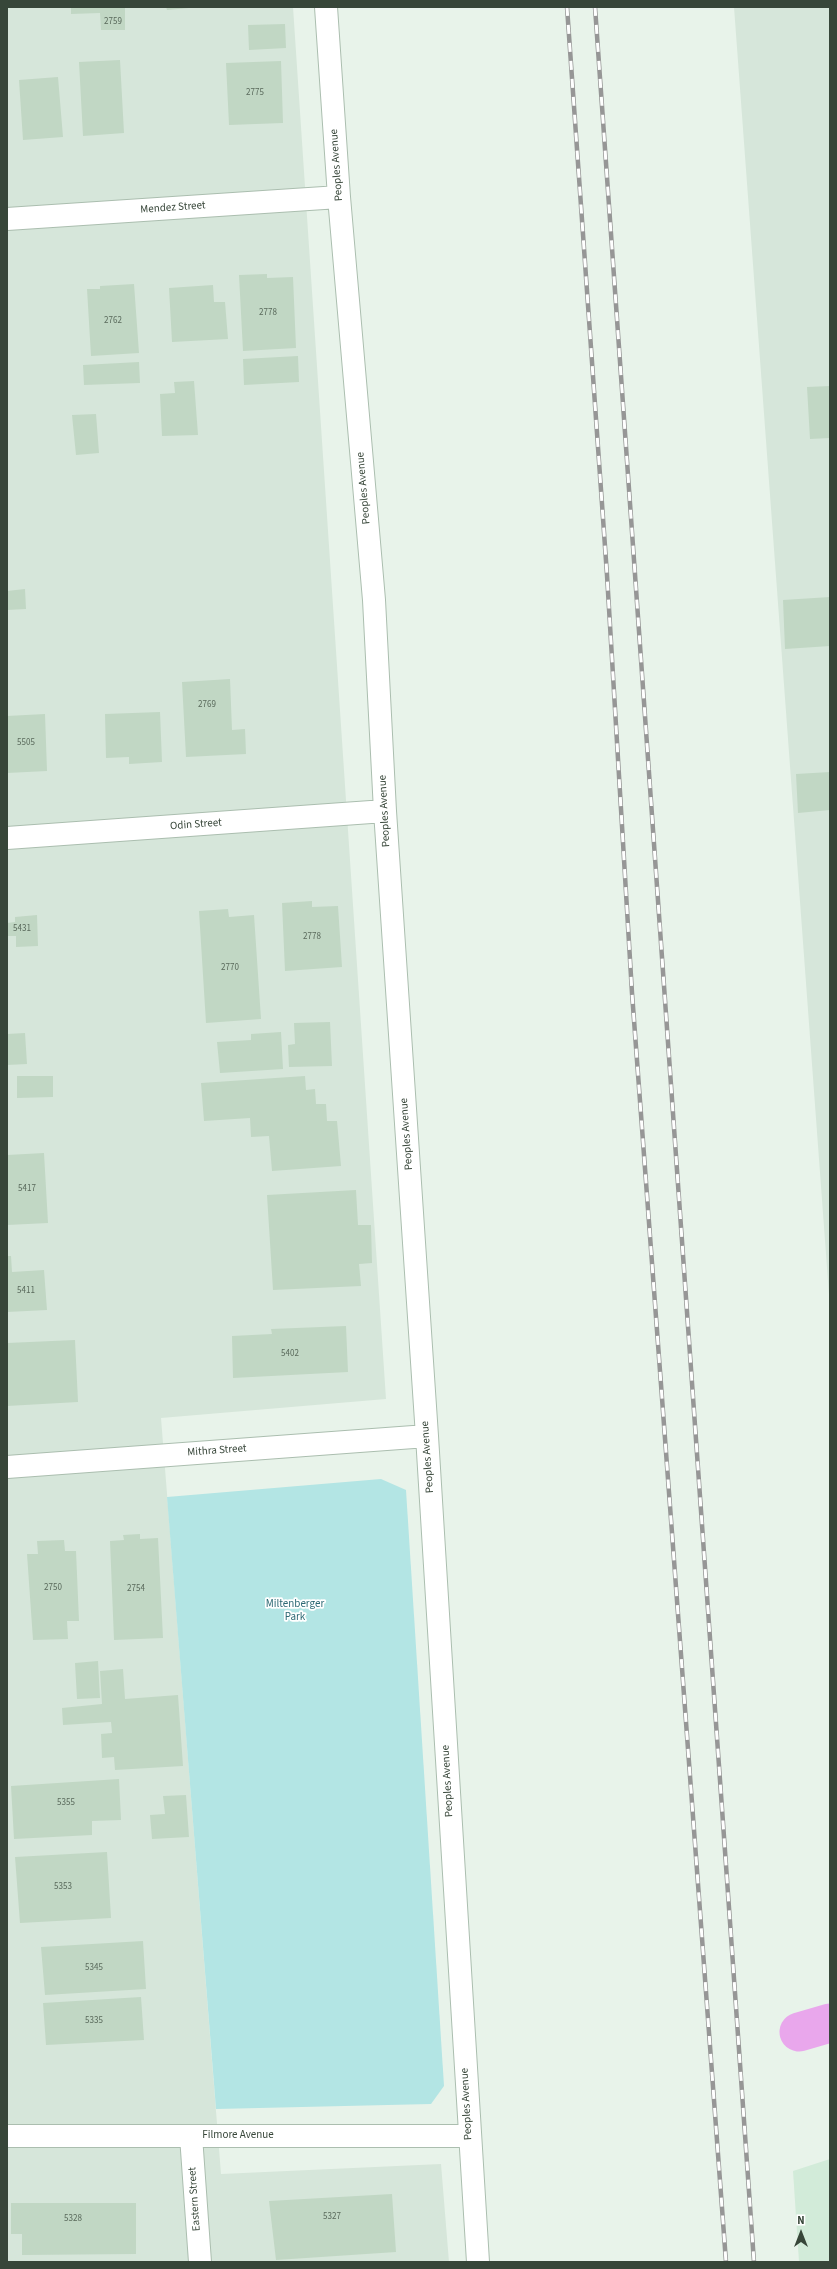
<!DOCTYPE html>
<style>
body{margin:0}
#map{position:relative;width:837px;height:2269px;overflow:hidden;background:#e8f3ea;font-family:"Source Sans 3",sans-serif}
canvas{display:block}
.frame{position:absolute;inset:0;border:8px solid #374639;pointer-events:none}
.north{position:absolute;left:781px;top:2213px;width:40px;height:40px;-webkit-text-stroke:3px #fff;paint-order:stroke;rotate:0deg;font-size:11px;font-weight:700;line-height:16px;text-align:center;color:#374639}
.north::after{content:'';display:block;margin:auto;width:14px;height:18px;background:#374639;clip-path:polygon(50% 0,100% 100%,50% 72%,0 100%)}
</style>
<div id="map">
<canvas width="837" height="2269"></canvas>
<div class="frame"></div>
<div class="north">N</div>
</div>
<script>
const context = document.querySelector('canvas').getContext('2d');
context.lineJoin = 'round';
function paint(path, color) { context.fillStyle = color; context.fill(path, 'evenodd'); }
function trace(path, color, width, dash) { context.strokeStyle = color; context.lineWidth = width; context.lineCap = dash ? 'butt' : 'round'; context.setLineDash(dash || []); context.stroke(path); }
function write(font, color, halo, rows, align = 'center') {
  context.font = font + ' "Source Sans 3",sans-serif'; context.lineWidth = 3.5; context.setLineDash([]); context.textBaseline = 'middle'; context.strokeStyle = halo; context.fillStyle = color; for (const [text, x, y, turn = 0] of rows) {
    context.save(); context.translate(x, y); context.rotate((+turn || 0) * Math.PI / 180); context.textAlign = isNaN(turn) ? turn : align; if (halo) context.strokeText(text, 0, 0); context.fillText(text, 0, 0); context.restore();
  }
}
const residential = new Path2D(`
 M7 7H293L386 1399 161 1418 221 2174 441 2164 449 2262H7Z
 M734 7H830V1308Z`);
const education = new Path2D(`
 M830 2159V2262H799L793 2171Z`);
const green = new Path2D(`
 M381 1479 406 1490 444 2086 431 2104 216 2109 167 1497Z`);
const canal = new Path2D(`
 M799 2032 830 2023`);
const building = new Path2D(`
 M71 7H125V30H101L100 13 71 14Z
 M166 7H189V8L167 10Z
 M285 24 286 48 249 50 248 25Z
 M120 60 124 133 83 136 79 62Z
 M281 61 283 123 229 125 226 63Z
 M58 77 63 137 23 140 19 80Z
 M267 274V278L293 277 296 348 243 351 239 275Z
 M134 284 139 353 91 356 87 289H100V286Z
 M213 285 214 302H225L228 339 172 342 169 288Z
 M298 356 299 382 244 385 243 359Z
 M139 362 140 383 84 385 83 365Z
 M194 381 198 435 162 436 160 394 175 393 174 382Z
 M830 386V438L810 439 807 387Z
 M96 414 99 453 76 455 72 415Z
 M25 589 26 609 7 610V591Z
 M830 597V646L785 649 783 600Z
 M230 679 232 730 245 729 246 754 186 757 182 682Z
 M160 712 162 762 129 764V757L106 758 105 714Z
 M45 714 47 771 7 773V716Z
 M830 772V810L798 813 796 774Z
 M312 901V907L338 906 342 967 285 971 282 903Z
 M228 909 229 917 254 915 261 1019 206 1023 199 911Z
 M37 915 38 946 16 947V936H7V923L15 922V917Z
 M330 1022 332 1066 289 1067 288 1045 295 1044 294 1023Z
 M281 1032 283 1069 220 1073 217 1042 251 1040V1034Z
 M25 1033 27 1064 7 1065V1034Z
 M17 1076H53V1097L17 1098Z
 M305 1076 306 1090 315 1089 316 1104H326L327 1121H337L341 1166 272 1171 269 1136 251 1137 250 1118 204 1121 201 1083Z
 M44 1153 48 1223 7 1225V1155Z
 M356 1190 358 1225H371L372 1263 359 1264 361 1286 273 1290 267 1195Z
 M7 1256H11L12 1272 44 1270 47 1310 7 1312Z
 M346 1326 348 1372 233 1378 232 1336 272 1334 271 1329Z
 M75 1340 78 1402 7 1406V1343Z
 M140 1534V1539L158 1538 163 1638 114 1640 110 1541 124 1540 123 1535Z
 M64 1540 65 1551H76L79 1621H67L68 1639 33 1640 27 1554H38L37 1541Z
 M98 1661 100 1698 77 1699 75 1663Z
 M123 1669 125 1699 178 1695 183 1766 115 1770 114 1757 102 1758 101 1734 112 1733 111 1722 63 1725 62 1708 102 1704 100 1671Z
 M119 1779 121 1820 92 1821V1835L14 1839 11 1786Z
 M186 1795 189 1837 152 1839 150 1815 165 1814 163 1796Z
 M107 1852 111 1918 20 1923 15 1857Z
 M143 1941 146 1989 45 1995 41 1947Z
 M141 1997 144 2040 46 2045 43 2003Z
 M392 2194 396 2252 276 2260 269 2201Z
 M11 2203H136V2254L22 2255V2234H11Z`);
const minor = new Path2D(`
 M326 7 339 197 374 600 385 811 427 1436 478 2262
 M7 219 339 197
 M7 838 385 811
 M7 1467 427 1436
 M7 2136H469
 M191 2136 200 2262`);
const rail = new Path2D(`
 M567 7 607 575 632 993 726 2262
 M595 7 754 2262`);
const numberNames = [
 ["2759",113,22],
 ["2775",255,93],
 ["2778",268,313],
 ["2762",113,321],
 ["2769",207,705],
 ["5505",26,743],
 ["5431",22,929],
 ["2778",312,937],
 ["2770",230,968],
 ["5417",27,1189],
 ["5411",26,1291],
 ["5402",290,1354],
 ["2750",53,1588],
 ["2754",136,1589],
 ["5355",66,1803],
 ["5353",63,1887],
 ["5345",94,1968],
 ["5335",94,2021],
 ["5327",332,2217],
 ["5328",73,2219]
];
const streetNames = [
 ["Peoples Avenue",337,165,-94],
 ["Mendez Street",173,208,-4],
 ["Peoples Avenue",364,488,-95],
 ["Peoples Avenue",385,811,-93],
 ["Odin Street",196,825,-4],
 ["Peoples Avenue",407,1134,-94],
 ["Mithra Street",217,1451,-4],
 ["Peoples Avenue",428,1457,-94],
 ["Peoples Avenue",448,1781,-93],
 ["Peoples Avenue",467,2104,-93],
 ["Filmore Avenue",238,2136],
 ["Eastern Street",195,2199,-94]
];
const parkNames = [
 ["Miltenberger",295,1605],
 ["Park",295,1618]
];
paint(residential, '#d6e6da');
paint(education, '#d2ebd9');
paint(green, '#b3e5e4');
trace(canal, '#e9a7ec', 39);
paint(building, '#c1d7c4');
trace(minor, '#abbeaf', 24);
trace(minor, '#fff', 22);
trace(rail, '#969696', 4.5);
trace(rail, '#fff', 3, [9]);
write('9px', '#5a6a5c', null, numberNames);
write('11px', '#374639', '#fff', streetNames);
write('11px', '#2d6974', '#fff', parkNames);
</script>
